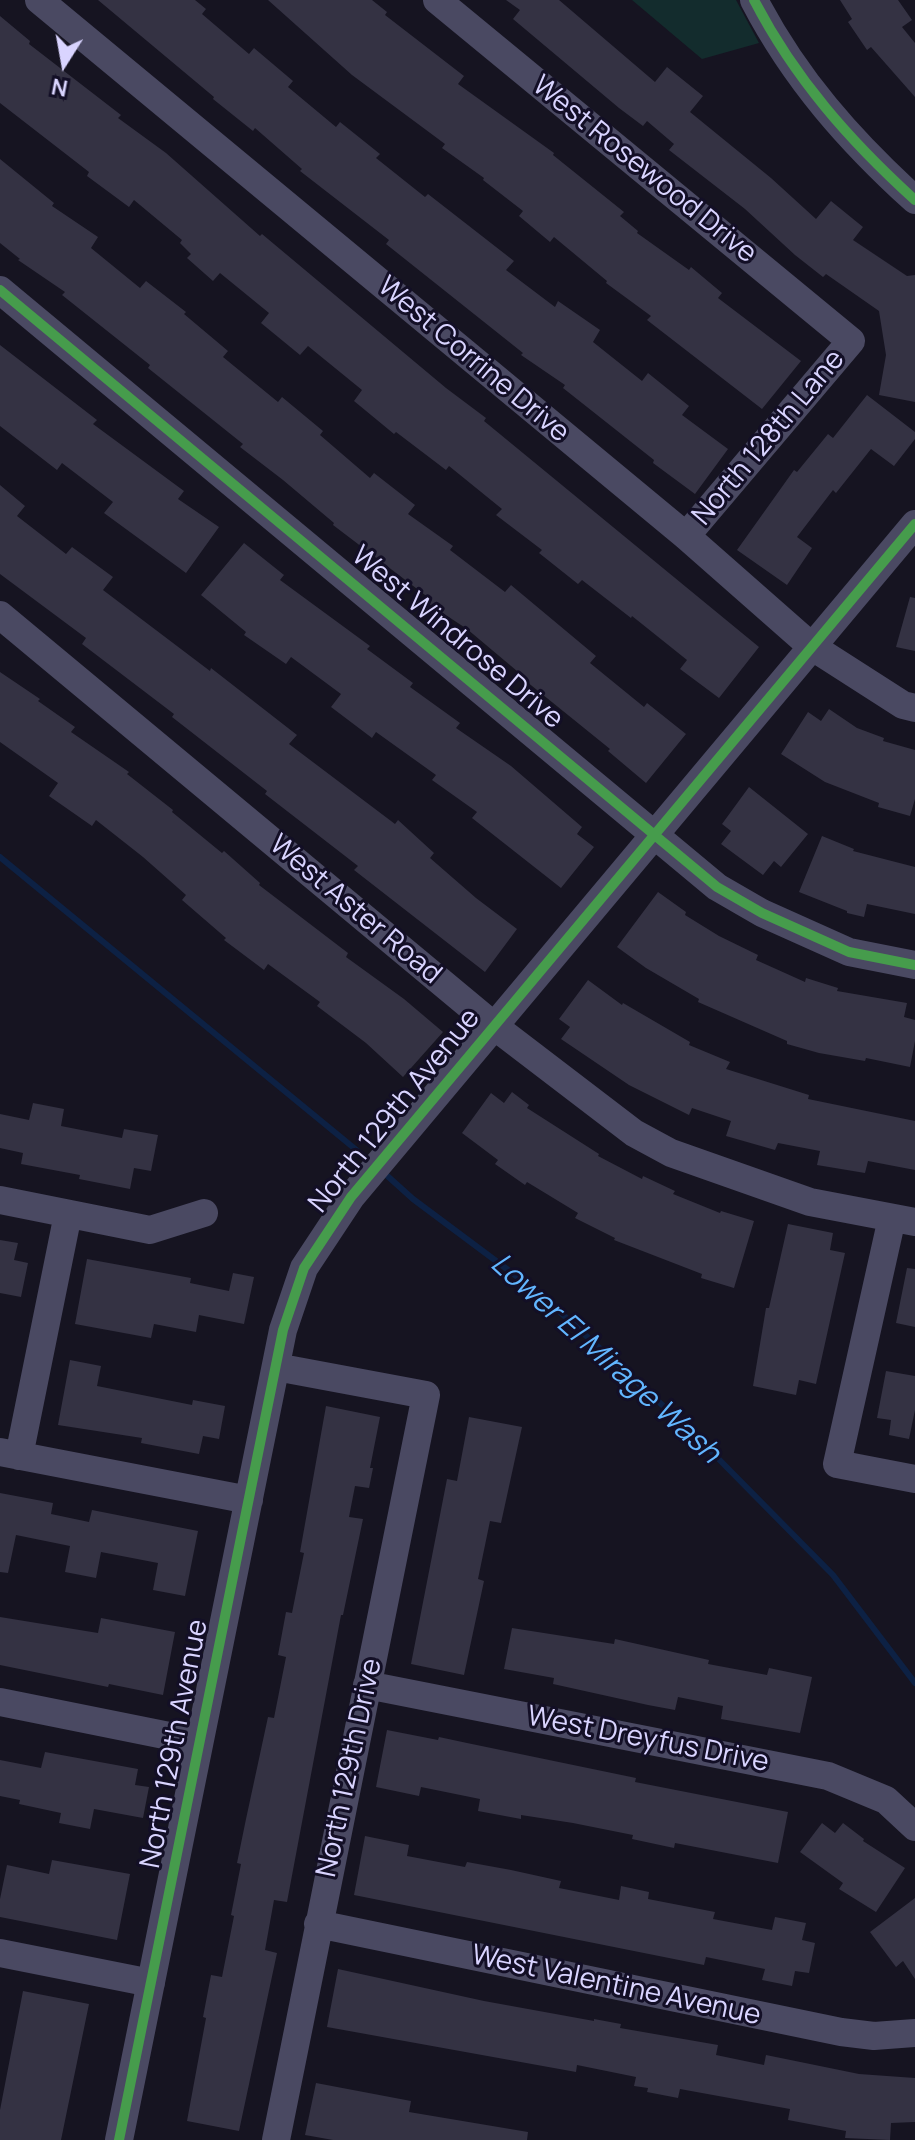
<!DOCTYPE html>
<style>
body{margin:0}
#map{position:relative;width:915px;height:2140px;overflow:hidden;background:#161421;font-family:Manrope,sans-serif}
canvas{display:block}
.north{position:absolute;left:24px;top:24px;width:80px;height:80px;-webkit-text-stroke:6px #130f26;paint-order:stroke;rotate:191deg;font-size:22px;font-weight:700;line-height:32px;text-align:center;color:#d9d4ff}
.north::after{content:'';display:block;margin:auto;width:28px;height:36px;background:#d9d4ff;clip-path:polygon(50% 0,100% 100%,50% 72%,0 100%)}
</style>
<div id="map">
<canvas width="915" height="2140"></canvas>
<div class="north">N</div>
</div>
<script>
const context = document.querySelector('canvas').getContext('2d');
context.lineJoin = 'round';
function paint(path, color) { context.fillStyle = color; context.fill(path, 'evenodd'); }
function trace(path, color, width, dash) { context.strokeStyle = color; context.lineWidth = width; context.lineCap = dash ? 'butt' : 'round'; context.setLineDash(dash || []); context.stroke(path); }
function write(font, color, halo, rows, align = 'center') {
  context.font = font + ' Manrope,sans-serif'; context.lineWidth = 6; context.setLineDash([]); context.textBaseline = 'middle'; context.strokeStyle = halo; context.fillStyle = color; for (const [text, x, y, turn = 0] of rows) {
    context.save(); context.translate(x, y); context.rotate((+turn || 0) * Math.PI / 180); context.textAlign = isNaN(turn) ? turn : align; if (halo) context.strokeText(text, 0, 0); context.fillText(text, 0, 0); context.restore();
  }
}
const green = new Path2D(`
 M632 0H736L759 43 702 59Z`);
const stream = new Path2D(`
 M0 857 371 1162
 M383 1172 413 1199 539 1293 692 1432 833 1575 915 1683`);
const building = new Path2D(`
 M98 0H195L206 9 202 14 249 54 254 48 293 81 288 87 336 127 340 122 380 154 376 158 425 197 428 194 514 261 506 270 555 307 558 301 600 330 593 342 642 381 648 373 689 406 682 415 728 449 695 494 653 463 654 460 563 388 565 385 521 355 523 353 386 244 389 240 300 171 302 169 255 128 253 131 213 99 214 97Z
 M268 0H372L387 12 385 15 464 76 458 84 554 153 553 155 624 212 620 216 638 231 637 233 689 270 691 267 722 293 718 298 801 361 762 409 647 320 651 316 606 283 607 281 554 237 550 242 519 216 523 211 483 180 484 178 442 148 445 144 352 75Z
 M506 0H559L655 82 667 67 703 96 690 112 771 178 816 219 831 201 863 227 853 240 907 276 915 275V402L879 395 886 355 879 311 826 274 823 277 795 255 745 209 669 150 674 144 647 121 643 126 619 108 513 19 520 10Z
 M840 0H898L912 20 902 27 915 43V97L871 47 867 50 848 22 852 19Z
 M0 16 30 41 29 44 121 115 118 118 166 153 260 236 262 234 446 388 486 418 484 421 759 647 719 698 680 669 687 660 632 616 631 618 582 580 578 584 539 553 542 550 496 515 502 509 449 466 446 470 396 432 394 434 354 401 362 390 308 346 300 355 261 323 269 313 220 273 213 281 187 258 191 254 180 243 182 240 134 200 129 207 87 176 89 172 0 103Z
 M0 159 54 203 52 206 98 237 91 248 140 288 146 281 186 312 184 314 228 351 223 357 278 402 282 397 323 431 320 435 370 478 374 473 415 505 408 514 453 546 450 550 505 592 511 585 596 656 590 663 644 707 647 703 686 734 646 783 608 751 610 749 516 673 517 671 467 629 426 602 429 598 333 525 334 523 283 480 240 447 243 444 148 368 150 365 62 295 65 292 18 260 20 259 0 243Z
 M0 345 97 420 93 424 184 491 178 499 219 527 186 573 104 513 113 502 62 463 57 470 0 426Z
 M867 395 915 432V439L894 466 871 449 836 493 833 490 797 537 812 548 787 585 737 550 794 470 797 472 828 434 833 438Z
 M0 485 25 506 17 516 66 554 72 547 113 577 103 590 210 671 211 668 297 735 289 744 395 824 398 820 434 853 430 858 476 898 517 929 485 972 354 870 358 866 265 794 267 791 172 717 174 714 82 644 86 638 0 574Z
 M244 543 284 575 280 580 370 646 367 649 413 683 410 687 460 723 456 728 511 766 582 827 577 834 594 847 561 888 472 818 477 812 432 780 436 775 376 732 372 738 331 707 341 694 291 657 286 664 244 635 246 632 201 595Z
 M910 597 915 598V651L896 647Z
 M0 672 40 699 38 701 75 727 71 732 129 772 127 774 173 810 172 812 222 853 224 851 260 883 259 885 348 953 346 957 404 999 443 1032 403 1077 366 1043 317 1006 320 1002 268 964 264 970 224 940 226 938 182 900 186 895 143 857 96 820 92 826 49 796 58 783 0 742Z
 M829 709 857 728 884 738 883 741 915 750V799L910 816 878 807 879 803 825 782 781 754 808 712 821 721Z
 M749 787 808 834 781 867 774 861 763 875 721 844 731 831 722 824Z
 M822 836 854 849 853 851 915 867V914L867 904 864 917 847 913V911L799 892Z
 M658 892 686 912 685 915 719 936 758 955 756 960 805 982 806 978 838 988 837 991 907 1003 904 1017 915 1020V1041L910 1067 866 1058 865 1061 819 1053 787 1044V1041L698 1002 699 999 646 968 617 947Z
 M588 980 622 1005 623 1003 690 1042 689 1045 730 1062 726 1069 809 1095 808 1099 915 1121V1170L868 1161 865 1173 817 1165 820 1151 778 1143 775 1150 726 1136 731 1121 692 1108 689 1115 629 1085 561 1039 570 1027 559 1019Z
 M512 1092 529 1105 527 1108 599 1154 598 1156 642 1179 643 1176 675 1191 673 1194 720 1213 721 1211 754 1221 734 1288 701 1278 702 1274 614 1240 615 1238 575 1218 578 1213 527 1182 525 1185 495 1164 498 1160 462 1133 491 1093 504 1103Z
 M33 1103 64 1109 61 1126 122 1138 124 1129 158 1135 151 1171 134 1168 130 1189 79 1179 80 1175 21 1164 23 1153 0 1148V1114L29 1120Z
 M788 1224 833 1233 830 1250 845 1253 816 1384 799 1380 796 1395 753 1386 766 1308H769Z
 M0 1240 18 1243 14 1260 28 1263 21 1297 0 1293Z
 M87 1259 191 1278 190 1283 229 1291 233 1273 254 1277 244 1324 199 1315 196 1332 154 1324 151 1338 75 1324Z
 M907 1268 915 1269V1327L896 1323Z
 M70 1360 101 1366 97 1386 192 1405 193 1400 225 1406 219 1439 203 1436 199 1454 141 1443 142 1438 58 1425Z
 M886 1371 915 1376V1410L909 1439 889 1435 891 1420 877 1418Z
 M326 1406 380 1417 370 1468H373L369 1488 355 1486 349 1517 363 1519 343 1615H341L287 1902 274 1900 265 1950 277 1953 239 2131 187 2121 206 2018 203 2017 211 1975 222 1977 234 1916 231 1915 241 1864 237 1863 246 1819 268 1717 274 1718 286 1657 278 1655 286 1612 292 1613 304 1553 300 1552Z
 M469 1417 522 1427 501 1523 490 1521 478 1579 484 1581 464 1675 411 1664 447 1479 457 1481Z
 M0 1493 53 1503 51 1514 89 1522 92 1510 198 1531 185 1596 153 1590 158 1563 101 1552 96 1578 65 1572 70 1546 16 1535 8 1573 0 1572Z
 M0 1617 98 1633 101 1618 175 1632 163 1695 109 1684 108 1687 0 1665Z
 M512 1628 614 1644 615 1639 709 1660 708 1664 767 1675 769 1668 812 1677 800 1733 721 1719 723 1706 678 1697 675 1710 648 1705 553 1684 554 1678 504 1669Z
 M387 1730 438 1740 439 1737 467 1743 636 1778 635 1782 788 1812 778 1863 675 1843 674 1848 632 1839 633 1835 573 1823 521 1815V1819L478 1811 480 1799 421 1787 419 1796 376 1787Z
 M45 1752 138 1769 135 1785 149 1787 143 1818 94 1809 90 1829 59 1823 61 1813 19 1804 20 1800 0 1796V1760L41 1768Z
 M822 1823 835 1833 843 1823 864 1839 863 1841 905 1868 876 1912 839 1889 843 1883 800 1852Z
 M365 1836 409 1845 407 1856 465 1867 467 1862 511 1870 561 1881 559 1888 619 1900 621 1886 649 1892 648 1899 715 1912 713 1919 772 1930 775 1917 806 1923 802 1940 815 1943 809 1973 795 1971 792 1986 762 1980 765 1969 706 1957 704 1965 354 1895Z
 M52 1860 130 1874 117 1940 0 1917V1899L7 1865 49 1874Z
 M915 1898V1979L903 1961 896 1967 870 1932Z
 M338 1969 484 2001 594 2021V2019L621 2024 620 2028 718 2045 716 2055 764 2065 766 2055 859 2074 915 2078V2122L891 2123 890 2140 845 2138 846 2131 788 2120 790 2109 680 2089 678 2098 647 2092 648 2088 634 2086 636 2077 577 2065 576 2072 327 2027Z
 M23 1991 89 2004 61 2140H0V2110Z
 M316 2083 411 2101 409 2112 528 2132 527 2140H333L305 2135Z`);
const minor = new Path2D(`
 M39 0 686 536 811 646 903 705 915 708
 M437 0 851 341 686 536
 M754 0C795 79 850 141 915 200
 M0 290 717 887 762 913 849 952 915 965
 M0 615 494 1026 634 1133 671 1153 810 1202 915 1222
 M0 1200 150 1230 204 1213
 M892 1218 837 1464 915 1479
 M276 1367 426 1395 276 2140
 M0 1452 249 1500
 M19 1456 68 1214
 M367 1685 828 1776 886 1800 915 1827
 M0 1702 199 1742
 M318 1924 841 2032 874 2036 915 2033
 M0 1953 151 1983
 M119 2140 283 1330 304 1268 351 1197 915 524`);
const cycleway = new Path2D(`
 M754 0C795 79 850 141 915 200
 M0 290 717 887 762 913 849 952 915 965
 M119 2140 283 1330 304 1268 351 1197 915 524`);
const streetNames = [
 ["West Rosewood Drive",644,170,39],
 ["West Corrine Drive",473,360,40],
 ["North 128th Lane",769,438,-50],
 ["West Windrose Drive",457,638,40],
 ["West Aster Road",355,910,40],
 ["North 129th Avenue",395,1111,-51],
 ["West Dreyfus Drive",648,1740,11],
 ["North 129th Avenue",175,1744,-79],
 ["North 129th Drive",350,1768,-78],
 ["West Valentine Avenue",616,1986,12]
];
const waterNames = [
 ["Lower El Mirage Wash",605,1359,42]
];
paint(green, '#132c2d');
trace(stream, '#0d2144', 6);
paint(building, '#343243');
trace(minor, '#4a4962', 28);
trace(cycleway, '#469c4c', 10);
write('28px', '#d9d4ff', '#130f26', streetNames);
write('italic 30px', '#62b6ff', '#130f26', waterNames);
</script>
